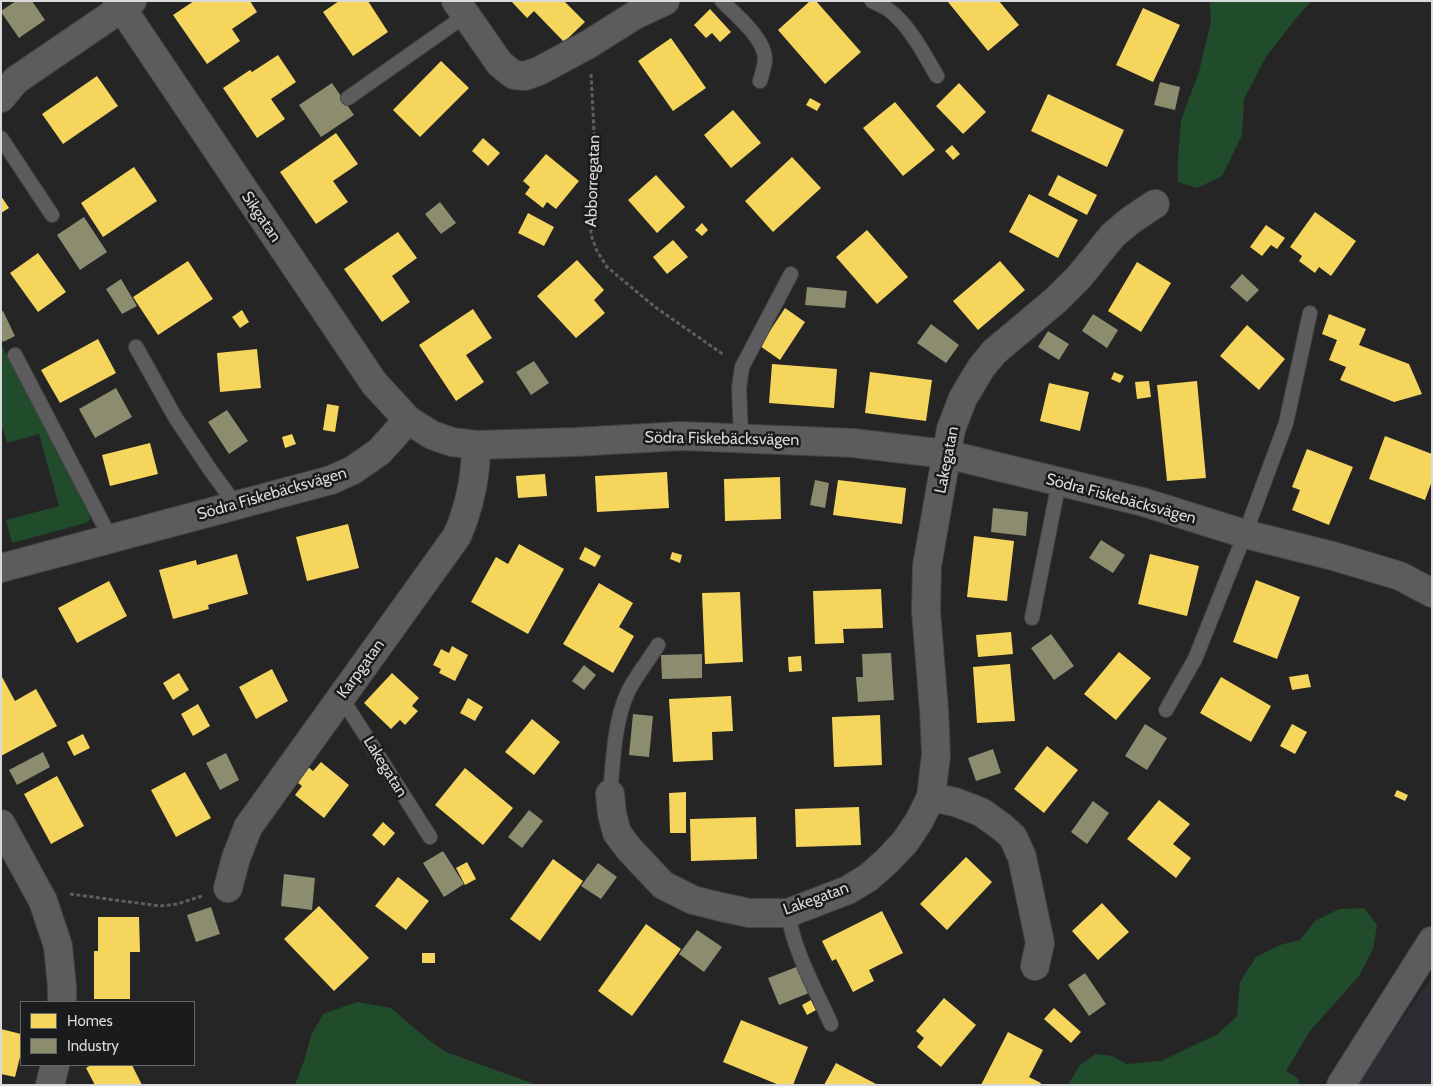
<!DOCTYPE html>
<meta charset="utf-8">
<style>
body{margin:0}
#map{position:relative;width:1433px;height:1086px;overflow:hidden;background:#252526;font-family:Cabin,sans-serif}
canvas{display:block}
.frame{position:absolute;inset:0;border:2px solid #dadadc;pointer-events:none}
.legend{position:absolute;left:20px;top:1001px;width:175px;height:65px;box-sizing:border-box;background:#1a1b1d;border:1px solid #676769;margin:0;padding:6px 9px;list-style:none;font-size:15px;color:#dadadc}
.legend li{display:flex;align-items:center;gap:10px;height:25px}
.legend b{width:25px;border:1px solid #676769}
</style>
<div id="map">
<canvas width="1433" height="1086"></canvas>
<div class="frame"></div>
<ul class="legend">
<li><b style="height:14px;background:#f6d55c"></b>Homes</li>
<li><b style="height:14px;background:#8c8c6e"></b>Industry</li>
</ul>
</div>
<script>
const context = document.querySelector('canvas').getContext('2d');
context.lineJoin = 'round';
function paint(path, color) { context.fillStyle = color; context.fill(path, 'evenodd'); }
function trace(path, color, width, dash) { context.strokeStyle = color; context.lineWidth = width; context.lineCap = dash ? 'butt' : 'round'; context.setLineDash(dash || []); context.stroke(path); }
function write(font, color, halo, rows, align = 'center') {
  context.font = font + ' Cabin,sans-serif'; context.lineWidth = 5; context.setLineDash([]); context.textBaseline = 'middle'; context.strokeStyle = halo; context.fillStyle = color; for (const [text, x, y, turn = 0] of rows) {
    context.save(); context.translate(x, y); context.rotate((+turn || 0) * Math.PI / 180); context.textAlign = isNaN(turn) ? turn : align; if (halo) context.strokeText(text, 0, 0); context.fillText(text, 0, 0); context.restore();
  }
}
const built = new Path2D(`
 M1432 977V1085H1358L1371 1064Z`);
const green = new Path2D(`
 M1210 1H1312L1297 17 1266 57 1244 99 1242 135 1222 176 1197 188 1178 182V158L1181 120 1199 72 1211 21Z
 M1 344 89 512 90 519 86 523 12 543 6 520 59 506 39 434 7 443 1 423Z
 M1364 908 1377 925 1373 949 1359 976 1310 1031 1286 1071 1300 1080 1297 1085H1068L1080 1065 1096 1054 1112 1056 1127 1064 1161 1061 1218 1034 1237 1016 1240 982 1256 957 1280 945 1300 940 1315 921 1339 909Z
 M357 1002 391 1008 427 1039 446 1052 537 1085H295L304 1061 311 1036 323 1014Z`);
const homes = new Path2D(`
 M194 1H250L257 12 232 29 240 41 207 64 173 15Z
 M339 1H368L388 32 353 56 323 12Z
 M511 1H564L585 22 564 42 534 11 527 18Z
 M810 1H816L861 52 825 84 778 30Z
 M949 1H999L1019 25 988 51 948 2Z
 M1143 8 1180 25 1153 82 1116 65Z
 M710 9 731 32 720 42 712 33 706 38 694 25Z
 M671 38 706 88 673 111 638 61Z
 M278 55 296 82 271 99 285 119 257 138 223 88 250 70 252 72Z
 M441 61 469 88 420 137 393 110Z
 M97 76 118 106 63 144 42 114Z
 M959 83 986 112 963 134 936 106Z
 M1048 94 1124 130 1107 167 1031 131Z
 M810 98 821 104 817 111 806 105Z
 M895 102 935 150 903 176 863 128Z
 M733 110 761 143 731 168 704 135Z
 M336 133 358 164 333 181 348 202 316 224 280 172Z
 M483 138 500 153 488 166 472 151Z
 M952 145 960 154 953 160 945 151Z
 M546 154 579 181 556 209 547 202 543 208 525 194 530 187 523 181Z
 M792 157 821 188 773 232 745 201Z
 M134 167 157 201 103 237 81 203Z
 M656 175 685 207 657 233 628 200Z
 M1058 175 1097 195 1087 215 1048 195Z
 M1029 194 1078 220 1058 258 1009 232Z
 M1 196 9 208 1 213Z
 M1315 212 1356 241 1331 276 1319 267 1315 273 1299 261 1302 256 1290 247Z
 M528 213 554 227 544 246 518 233Z
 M702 223 708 230 702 236 695 230Z
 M1266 225 1285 238 1277 249 1271 245 1262 256 1250 247Z
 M867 230 908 277 877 304 836 257Z
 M398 232 417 258 392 276 410 302 382 322 344 269Z
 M673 240 688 257 667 274 653 257Z
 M38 253 66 292 38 312 10 273Z
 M577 260 604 290 594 300 605 313 576 338 537 296Z
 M188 261 213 299 158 335 133 297Z
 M1000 261 1025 290 978 330 953 301Z
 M1137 262 1171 283 1141 332 1108 311Z
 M785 308 805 322 780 360 760 346Z
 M473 309 492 338 466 355 484 382 456 401 419 345Z
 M242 310 249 322 240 328 232 317Z
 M1329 314 1366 329 1359 345 1409 364 1422 394 1394 402 1340 380 1346 367 1329 360 1337 340 1322 334Z
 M1247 325 1285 359 1259 390 1220 356Z
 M98 339 116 373 60 403 41 370Z
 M257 349 261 388 220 392 217 353Z
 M772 364 837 369 834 408 769 403Z
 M870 372 932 380 926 421 865 413Z
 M1114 372 1124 376 1120 383 1111 379Z
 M1149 381 1151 397 1137 399 1135 382Z
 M1197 381 1206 478 1167 481 1157 385Z
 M1049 383 1089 392 1080 431 1040 421Z
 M327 404 339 406 335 432 323 430Z
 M292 434 296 444 285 448 282 437Z
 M1385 436 1432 454V481L1425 500 1369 479Z
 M150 443 158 474 110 486 102 455Z
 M1307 449 1353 467 1329 525 1292 510 1300 490 1292 487Z
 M667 472 669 508 597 512 595 476Z
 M545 474 547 496 518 498 516 476Z
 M780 477 781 519 725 521 724 479Z
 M838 480 906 488 902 524 833 515Z
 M348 524 359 568 307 581 296 537Z
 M974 536 1014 541 1007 601 967 597Z
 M519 544 564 569 528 634 471 602 496 557 508 564Z
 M585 547 601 556 595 567 579 559Z
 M672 552 682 555 680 563 670 559Z
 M237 554 248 594 208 605 209 609 173 619 159 570 196 560 197 565Z
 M1150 554 1199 566 1187 616 1138 604Z
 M1256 580 1300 597 1277 659 1233 642Z
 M109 581 127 616 77 643 58 608Z
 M599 583 633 603 619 627 634 636 613 673 563 644Z
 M881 589 883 628 843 629 844 643 815 644 813 591Z
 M740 592 743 662 705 664 702 593Z
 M1011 632 1013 654 978 657 976 635Z
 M452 646 468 655 455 681 439 673 441 669 433 665 441 649 449 653Z
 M1119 652 1151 678 1116 720 1084 694Z
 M801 656 802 671 789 672 788 657Z
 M1010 664 1015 721 977 723 973 667Z
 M272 669 288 701 256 719 239 687Z
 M179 673 189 690 173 700 163 683Z
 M392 673 419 698 412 706 418 711 405 725 400 720 391 729 364 703Z
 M1308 674 1311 687 1292 690 1289 677Z
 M1 675 15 701 36 689 57 726 1 756Z
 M1221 677 1271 706 1251 742 1200 713Z
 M731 696 733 731 712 732 713 760 673 762 669 699Z
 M468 698 483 707 475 721 460 713Z
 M198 704 210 726 193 736 181 714Z
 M880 715 882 765 834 767 832 717Z
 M532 719 560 742 534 775 505 752Z
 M1292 724 1307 732 1295 754 1280 746Z
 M83 734 90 748 74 756 67 742Z
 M1047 746 1078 770 1044 813 1014 789Z
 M321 762 349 785 324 818 295 795 302 786 293 779 305 764 313 771Z
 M465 768 513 808 483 845 435 805Z
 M185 772 211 818 176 837 151 790Z
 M57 776 84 826 51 844 24 794Z
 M1397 790 1408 795 1405 801 1394 796Z
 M686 792V833H670L669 793Z
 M1159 800 1190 824 1173 844 1191 858 1176 878 1127 839Z
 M859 807 861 845 796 847 795 809Z
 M756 817 757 859 691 861 690 819Z
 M383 822 395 833 384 846 372 835Z
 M966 857 992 882 947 930 920 904Z
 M553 859 583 881 540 941 510 919Z
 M467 862 476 879 465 885 456 868Z
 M398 877 429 901 406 930 375 906Z
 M1102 903 1129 932 1098 960 1072 931Z
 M319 906 369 958 334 991 284 939Z
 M882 911 903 953 869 970 874 981 853 992 836 959 832 961 822 941Z
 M98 917H139L140 952H130V999H94V951H98Z
 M646 924 681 949 632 1016 598 991Z
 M422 953H435V963H422Z
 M944 998 976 1025 941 1067 917 1047 924 1038 916 1031Z
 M811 1000 816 1010 807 1015 802 1005Z
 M1054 1008 1081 1032 1071 1043 1044 1019Z
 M741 1020 808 1047 793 1085H779L723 1062Z
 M1 1029 21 1034V1053L15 1077 1 1074Z
 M1008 1032 1043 1050 1029 1077 1041 1083 1040 1085H981Z
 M836 1063 878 1085H824Z
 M91 1065H132L142 1085H95L86 1068Z`);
const industry = new Path2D(`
 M16 1H32L45 20 19 38 1 12V11Z
 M1160 82 1180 87 1175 110 1154 105Z
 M332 83 354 115 321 137 299 105Z
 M440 202 456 223 441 234 425 214Z
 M84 217 107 252 80 270 57 235Z
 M1242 274 1259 290 1247 302 1230 287Z
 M121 279 137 306 122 314 106 289Z
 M807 287 847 291 845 308 805 305Z
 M3 311 15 336 3 342 1 338V312Z
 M1093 314 1118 330 1107 348 1082 331Z
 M931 324 959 345 946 363 917 343Z
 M1048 331 1069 344 1059 360 1038 347Z
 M534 361 549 383 531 395 516 372Z
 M116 388 132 417 95 438 79 409Z
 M227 410 248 441 229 454 208 422Z
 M815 480 829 483 825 508 810 505Z
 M993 508 1028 512 1026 536 991 532Z
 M1101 540 1125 555 1113 573 1089 558Z
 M1051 634 1074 666 1054 680 1031 648Z
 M891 653 894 700 858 702 856 677H863L862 654Z
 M702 654V678L662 679 661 655Z
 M584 665 596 675 584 690 572 681Z
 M633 714 653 716 649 757 629 755Z
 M1145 724 1167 738 1147 770 1125 756Z
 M993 749 1001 773 976 781 968 758Z
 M43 752 50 767 17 785 9 770Z
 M226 753 239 780 220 790 206 763Z
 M1093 801 1109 813 1087 844 1071 832Z
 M529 810 543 821 522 848 508 837Z
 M443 851 464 884 444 897 423 863Z
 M598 863 617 877 601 899 581 886Z
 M284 874 315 878 312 910 281 906Z
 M211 907 220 934 196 942 187 915Z
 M697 930 722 947 704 972 679 954Z
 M799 966 809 993 779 1005 768 978Z
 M1085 973 1106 1004 1089 1016 1068 985Z`);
const path = new Path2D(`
 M591 74 596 169 591 212V235L597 251 607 267 655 307 724 355
 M70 894 160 906 177 904 202 896`);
const lane = new Path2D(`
 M722 1C736 15 764 38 765 58 765 66 762 74 760 81
 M872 1C877 4 884 6 889 10 910 26 924 54 937 76
 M348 98 466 15
 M1 138 52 215
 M136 347 175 417 211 471 236 505
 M15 355 111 539
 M741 437 739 388 742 367 791 274
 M1032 618 1059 482
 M341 697 430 837
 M1166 710 1195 659 1245 534 1286 423 1310 313
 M610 794C613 763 614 723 627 694 634 678 649 660 658 645
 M788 913C794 952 815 988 831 1024`);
const street = new Path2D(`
 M117 1 374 383 408 420 432 435 452 442 476 445 575 442 682 436 853 443 946 454 1143 502 1245 534 1333 556 1400 576 1432 593
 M456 1 500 64 514 75 525 76 539 71 589 44 635 15 665 1
 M1 98 16 80 132 1
 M1 568 331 480 353 470 379 452 408 420
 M610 794 612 814 617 833 630 850 663 885 693 900 721 907 749 913H788L848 890 869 877 887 861 905 842 919 821 931 797 936 755 934 710 926 611 927 566 951 429 963 398 981 368 994 352 1056 300 1079 277 1113 235 1131 220 1155 204
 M931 797 955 802 981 812 1002 827 1013 837 1022 857 1040 943 1035 966
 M1 824 43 901 58 946 62 987V1002
 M228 888 236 858 248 827 457 536C470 506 476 478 476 445
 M50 1085 55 1065`);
const secondary = new Path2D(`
 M1341 1085 1432 941`);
const streetNames = [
 ["Abborregatan",593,181,-88],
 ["Sikgatan",261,217,56],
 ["Södra Fiskebäcksvägen",722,439,1],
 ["Lakegatan",947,460,-79],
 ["Södra Fiskebäcksvägen",272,494,-16],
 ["Södra Fiskebäcksvägen",1121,499,15],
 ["Karpgatan",361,669,-54],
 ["Lakegatan",385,767,58],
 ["Lakegatan",816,899,-20]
];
paint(built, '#2c2d33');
paint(green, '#214c2c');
paint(homes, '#f6d55c');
paint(industry, '#8c8c6e');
trace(lane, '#434344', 16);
trace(street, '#434344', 30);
trace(secondary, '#434344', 30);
trace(path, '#5e5e5f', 3, [4, 2.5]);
trace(lane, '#5c5c5e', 14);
trace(street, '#5c5c5e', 28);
trace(secondary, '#5c5c5e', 28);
write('16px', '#dadadc', '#1a1b1d', streetNames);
</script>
